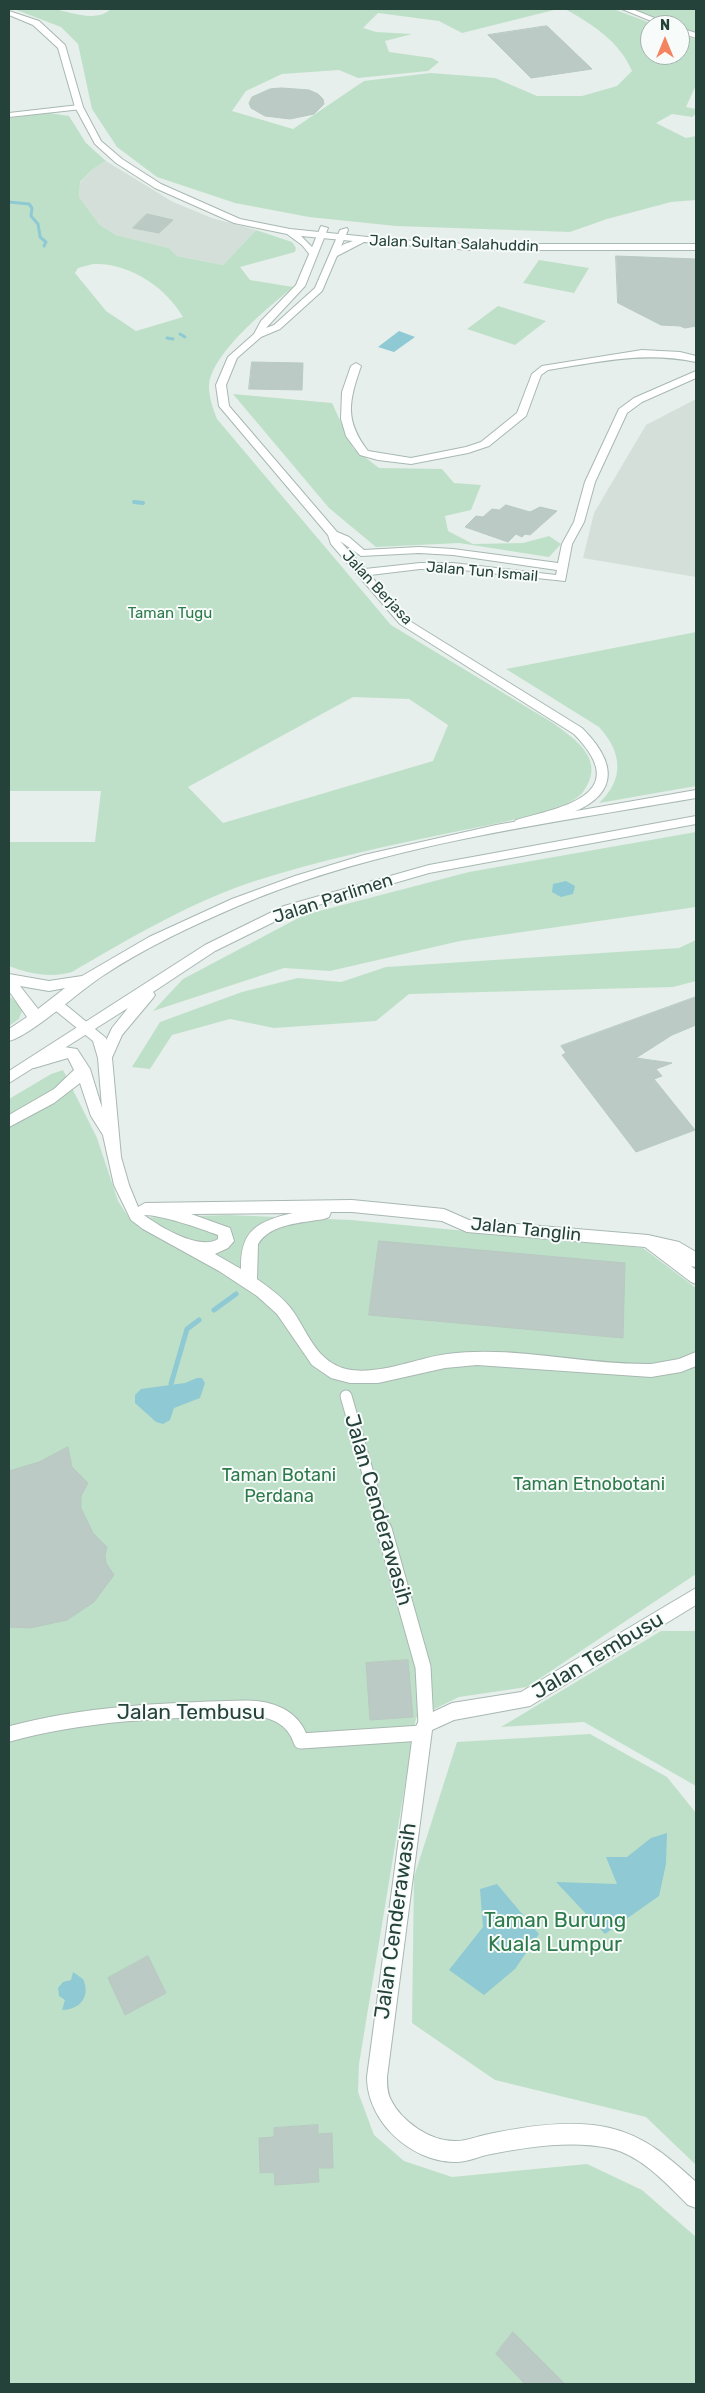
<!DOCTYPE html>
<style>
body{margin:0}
#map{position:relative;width:705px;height:2393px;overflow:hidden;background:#e6efeb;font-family:Rubik,sans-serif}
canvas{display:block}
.frame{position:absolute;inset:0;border:10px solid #24423a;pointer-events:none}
.north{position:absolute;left:640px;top:15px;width:50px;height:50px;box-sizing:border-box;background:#f7fbf9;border:1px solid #a3b1ad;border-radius:50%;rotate:0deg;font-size:14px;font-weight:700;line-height:20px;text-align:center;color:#24423a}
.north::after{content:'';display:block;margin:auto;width:18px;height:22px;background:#f4845f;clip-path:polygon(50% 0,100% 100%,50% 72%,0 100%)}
</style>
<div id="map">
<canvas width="705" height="2393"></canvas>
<div class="frame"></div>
<div class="north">N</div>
</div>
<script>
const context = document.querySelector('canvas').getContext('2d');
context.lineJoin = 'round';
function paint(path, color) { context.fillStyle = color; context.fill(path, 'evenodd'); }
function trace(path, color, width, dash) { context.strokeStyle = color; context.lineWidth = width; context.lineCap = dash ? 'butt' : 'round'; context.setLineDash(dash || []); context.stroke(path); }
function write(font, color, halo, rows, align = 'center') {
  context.font = font + ' Rubik,sans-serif'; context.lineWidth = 4; context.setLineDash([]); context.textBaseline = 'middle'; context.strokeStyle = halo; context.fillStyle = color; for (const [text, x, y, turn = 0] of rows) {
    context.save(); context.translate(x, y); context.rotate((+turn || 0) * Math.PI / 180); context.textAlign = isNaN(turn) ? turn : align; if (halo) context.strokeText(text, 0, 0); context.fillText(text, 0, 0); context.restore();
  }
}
const built = new Path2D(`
 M106 161 173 202 212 218 256 230 223 265 177 256 169 248 116 235 100 225 79 197 80 183 93 169Z
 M696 399V577L583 558 594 513 646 425Z`);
const green = new Path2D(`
 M14 9C27 9 41 7 54 9 71 12 96 23 111 9H558L462 33 439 21 378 13 363 28 376 32 412 34 385 41 389 52 432 58 439 62 428 71 358 78 339 70 282 74 246 91 232 111 293 129 364 81 431 73 495 78 537 96H582L617 86 632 71C620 42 592 24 565 9H613L656 25H650V55H680V34L696 40V85L686 107 696 109V114L692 117 672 114 656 123 686 138 696 136V200L671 202 607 219 570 232 396 226 309 217 235 203 157 177 117 147 92 109 78 44 61 27Z
 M631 9H696V33Z
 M49 113 69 116 86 143 106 161 93 169 80 182 79 197 100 225 116 235 169 248 177 256 223 265 256 230 292 242 296 248 295 252 240 267 250 280 293 287C269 307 211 353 209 386 209 398 213 408 217 419L391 625 553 723C576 740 607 760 583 792 567 813 481 826 454 832 387 846 320 860 255 881 191 902 130 938 72 972 50 978 30 974 9 966V842H95L101 791H9V118ZM93 264C128 262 166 287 183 317L136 331 106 311 75 273 78 268ZM353 697 409 699 448 725 433 761 223 823 188 787Z
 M539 260 589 268 574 293 523 283Z
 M498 306 546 321 515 345 467 329Z
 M233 394 332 403 353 448 379 468 442 469 454 483 481 485 471 510 445 516 448 531 473 544 523 543 549 536 561 544 549 557 459 543 376 547 329 508Z
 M696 632V786L599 803C625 779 622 752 599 727L506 669Z
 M696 832V907L460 941 330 971 284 968 153 1011 183 979 304 915 469 872Z
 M696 940V981L673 987 409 994 376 1021 274 1028 230 1019 172 1035 150 1069 132 1067 160 1022 242 992 298 978 341 982 386 967 679 948Z
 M9 996 23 1008 19 1019 9 1026Z
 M63 1070 97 1138 118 1201 129 1218 228 1215 351 1220 643 1248 696 1288V1574L527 1687 459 1697 416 1718 359 2064 358 2092 374 2135 404 2161 452 2177 587 2164 642 2190 696 2237V2384H9V1099L51 1074Z
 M661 1631H696V1786L584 1722 501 1727Z
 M590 1734 667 1777 696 1813V2165L646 2117 495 2080 412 2023 414 1877 457 1742Z`);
const water = new Path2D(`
 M399 331 415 337 394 352 378 347Z
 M566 881 575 886 573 894 561 897 552 892 553 884Z
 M197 1378H202L205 1383 200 1398 174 1408 170 1420 163 1424 156 1422 135 1403V1395L141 1389 185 1383Z
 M667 1833 666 1864 659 1896 605 1934 556 1882 617 1884 606 1857H627L651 1838Z
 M497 1884 539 1934 515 1969 484 1995 449 1970 483 1927 480 1889Z
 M73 1972 83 1979C91 1996 80 2010 62 2010L65 2000 59 1996 58 1988 63 1982 71 1980Z`);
const streamFar2 = new Path2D(`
 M9 202 29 204 32 208 31 216 38 224 40 236
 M40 237 46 242 44 246
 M180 334 185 337
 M167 338 173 339`);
const streamFar1 = new Path2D(`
 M134 502 143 503`);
const stream = new Path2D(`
 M214 1310 236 1294
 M171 1384 187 1329 199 1320`);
const building = new Path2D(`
 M547 26 592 69 531 78 488 35Z
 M282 88 309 90 318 94 323 99 324 104 314 114 290 119 265 116 251 108 249 103 252 97 270 89Z
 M147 214 173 220 159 233 133 228Z
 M616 256 696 259V326L685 328 680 326 661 325 618 303Z
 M252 362 303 363 302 390 249 389Z
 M506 505 530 512 540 507 557 511 530 535 525 534 522 537 516 534 508 542 465 527 476 516 483 517 492 509 499 510Z
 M696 997V1025L672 1035 636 1058 672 1063 656 1069 662 1076 654 1079 695 1130 636 1152 562 1055 566 1053 561 1046Z
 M379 1241 625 1263 623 1338 369 1315Z
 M68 1447 72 1467 88 1483 81 1496V1508L93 1533 107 1547 105 1556 106 1563 114 1575 94 1602 67 1620 30 1628 9 1627V1471L39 1462Z
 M408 1660 413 1717 370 1720 366 1663Z
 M148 1956 166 1993 125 2015 108 1978Z
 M318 2125V2134L332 2133 333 2168H318L319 2182 275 2185 274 2172 260 2173 259 2138 274 2137V2128Z
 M513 2332 565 2384H525L496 2354Z`);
const pedestrianFar1 = new Path2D(`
 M346 1396 384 1530`);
const pedestrian = new Path2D(`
 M384 1529 423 1667 426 1724
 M9 1734C86 1713 166 1710 246 1708 270 1708 293 1716 301 1741L422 1733`);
const minor = new Path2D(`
 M79 105 83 107 82 109 9 117V113Z
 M321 226 328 228 305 286 266 328 274 325 315 288 340 230 347 228 348 230 322 291 280 329 261 337 237 358 226 385 229 406 337 532 349 537 364 550 419 547 453 549 558 563 562 544 574 522 585 482 619 409 634 398 696 371V378L642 402 627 413 595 482 584 522 572 544 565 581 453 569H420L370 575 408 620 582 728C628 774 609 804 553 819 542 822 526 829 516 826L514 823 516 820C562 807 634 795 574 734L400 624 331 544 328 535 219 406 216 385 228 357 254 334 261 321 296 285ZM340 541 361 556 419 553 453 555 557 570 556 575 453 563H420L365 569Z
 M642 350 680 352 696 356V362C644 351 600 362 548 370L541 375 526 416 489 446 468 453 411 464 378 460 360 455 346 436 341 419 342 392 351 366 356 363 361 366C349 401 344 420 368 451L411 458 466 447 481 442 517 413 532 374 542 366Z
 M56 999 61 1001 106 1038 112 1058 121 1157 129 1185 138 1207 145 1203 352 1200 444 1209 469 1220 648 1235 679 1242 696 1252V1267L691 1266 696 1270V1284L691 1282 645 1247 467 1232 442 1221 352 1212H331L329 1217 324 1219C302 1223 271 1223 258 1244L257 1279C268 1287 280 1295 289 1306 304 1324 311 1350 332 1363 363 1383 414 1358 447 1354 515 1345 583 1365 651 1364L679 1359 696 1352V1366L681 1372 651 1377 477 1365 445 1368 378 1383H350L331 1378 312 1365 277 1314 257 1296 219 1271 143 1229 131 1220 114 1185 103 1135 91 1116 80 1083 54 1103 9 1127V1115L54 1089 74 1070 68 1058 34 1068 27 1063 29 1059 64 1047 77 1049 90 1069 102 1108 98 1058 93 1041 51 1007 49 1004 51 1001ZM293 1213C258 1221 240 1230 241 1269L215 1254 228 1248 234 1241 230 1228 191 1214ZM144 1215C162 1215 199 1228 218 1235V1239C200 1251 160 1227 144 1215Z
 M696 1588V1605L530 1706 454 1720 432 1730 387 2077C387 2084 387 2093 391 2100 401 2121 431 2142 456 2141 467 2141 478 2136 489 2134 527 2126 573 2119 610 2128 645 2136 671 2159 696 2182V2208L688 2205C666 2183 641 2155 609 2148 571 2140 528 2147 491 2154 479 2156 466 2163 454 2162 410 2161 367 2121 367 2077L413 1733 420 1718 452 1703 521 1692Z`);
const tertiary = new Path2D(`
 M622 9H632L672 25H661Z
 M9 11 39 21 65 45 83 107 101 141 122 159 161 184 240 219 290 229 397 240 470 244H696V250H470L364 242 335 257 330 254C337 247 344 244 353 241L301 236 318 253 310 255 302 245 287 234 234 223 155 188 116 163 95 144 75 107 58 48 33 25 9 15Z
 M680 28 696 33V38L680 33Z
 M696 790V798C546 824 379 845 238 906 192 926 146 947 104 975 80 990 32 1035 9 1041V1029L27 1017 9 991V974L49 981 82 976 149 937 232 899 295 876 364 855 496 825ZM20 986 49 991 65 988 38 1009Z
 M696 816V824L429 873 294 912 215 951 153 992 155 995 153 998 122 1035 110 1062H100L98 1058 112 1028 128 1008 9 1083V1071L205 945 284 906 429 865Z`);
const farStreetnames = [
 ["Jalan Sultan Salahuddin",454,244,2],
 ["Jalan Tun Ismail",482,572,5],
 ["Jalan Berjasa",377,588,47]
];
const farParknames = [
 ["Taman Tugu",170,614]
];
const streetNames = [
 ["Jalan Parlimen",333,899,-18],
 ["Jalan Tanglin",526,1230,6]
];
const parkNames = [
 ["Taman Botani",279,1476],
 ["Perdana",279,1497],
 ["Taman Etnobotani",589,1485]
];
const nearStreetnames = [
 ["Jalan Cenderawasih",378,1510,74],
 ["Jalan Tembusu",598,1656,-31],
 ["Jalan Tembusu",191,1713],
 ["Jalan Cenderawasih",396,1921,-82]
];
const nearParknames = [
 ["Taman Burung",555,1921],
 ["Kuala Lumpur",555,1945]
];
paint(built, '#d4dfda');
paint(green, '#bfe0c8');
paint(water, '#8ec9d4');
trace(streamFar2, '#8ec9d4', 3);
trace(streamFar1, '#8ec9d4', 4);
trace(stream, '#8ec9d4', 5);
paint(building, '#bbcac4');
trace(building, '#b8c9c2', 1);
trace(pedestrianFar1, '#a8b8b2', 13);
trace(pedestrian, '#a8b8b2', 17);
trace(minor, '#a8b8b2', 2);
trace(tertiary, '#a8b8b2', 2);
trace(pedestrianFar1, '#fff', 11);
trace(pedestrian, '#fff', 15);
paint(minor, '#fff');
paint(tertiary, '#fff');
write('15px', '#24423a', '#f7fbf9', farStreetnames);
write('15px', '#2d7a4b', '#f7fbf9', farParknames);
write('18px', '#24423a', '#f7fbf9', streetNames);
write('18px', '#2d7a4b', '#f7fbf9', parkNames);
write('21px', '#24423a', '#f7fbf9', nearStreetnames);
write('21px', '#2d7a4b', '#f7fbf9', nearParknames);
</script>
